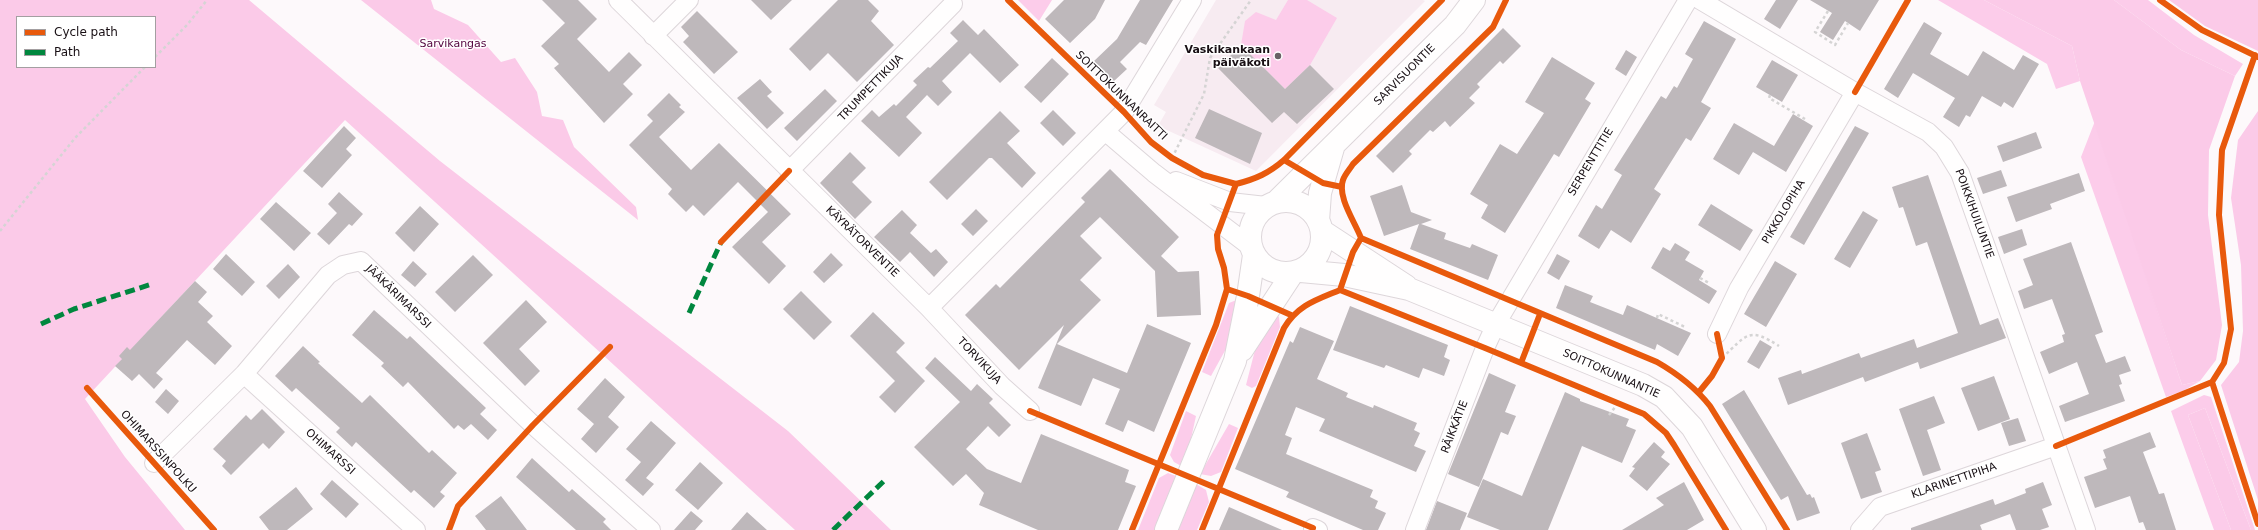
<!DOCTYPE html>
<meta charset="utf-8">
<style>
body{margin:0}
#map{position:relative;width:2258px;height:530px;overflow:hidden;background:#fdf9fb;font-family:"DejaVu Sans",sans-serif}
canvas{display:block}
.legend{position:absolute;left:16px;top:16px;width:140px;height:52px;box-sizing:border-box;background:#fff;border:1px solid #a39fa1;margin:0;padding:5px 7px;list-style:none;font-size:12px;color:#180f14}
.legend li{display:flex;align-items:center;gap:8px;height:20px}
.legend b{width:20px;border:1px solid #a39fa1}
</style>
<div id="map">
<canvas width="2258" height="530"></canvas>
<ul class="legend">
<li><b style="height:5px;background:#e8590c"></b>Cycle path</li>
<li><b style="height:5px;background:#00873e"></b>Path</li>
</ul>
</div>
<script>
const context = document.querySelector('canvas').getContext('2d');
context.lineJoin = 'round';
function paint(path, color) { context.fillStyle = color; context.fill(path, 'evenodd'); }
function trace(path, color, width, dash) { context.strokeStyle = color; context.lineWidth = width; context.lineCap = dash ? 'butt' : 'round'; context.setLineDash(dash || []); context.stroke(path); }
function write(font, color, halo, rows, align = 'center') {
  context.font = font + ' "DejaVu Sans",sans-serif'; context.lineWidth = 3; context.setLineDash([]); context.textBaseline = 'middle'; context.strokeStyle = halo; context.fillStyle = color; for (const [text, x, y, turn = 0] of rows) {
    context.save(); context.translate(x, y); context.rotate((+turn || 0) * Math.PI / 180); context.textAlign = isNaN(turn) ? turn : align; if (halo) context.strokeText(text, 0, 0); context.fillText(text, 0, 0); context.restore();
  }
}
const built = new Path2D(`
 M1216 0H1423L1425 1 1256 171 1158 126 1166 112 1154 105Z`);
const green = new Path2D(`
 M1018 0H1052L1039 21Z
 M1288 0H1307L1337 18 1310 65 1285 89 1241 45 1245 21 1256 12 1276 20Z
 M1938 0H1984L2072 46 2080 81 2056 89 2047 64Z
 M2114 0H2148L2194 35 2243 64 2235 76 2181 50Z
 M2095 121 2182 385 2200 381 2183 391 2166 397 2081 157Z
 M1239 299 1227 347 1211 376 1202 372 1229 303Z
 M1276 314 1279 317 1280 327 1256 386 1252 388 1246 385 1255 350Z
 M2204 395 2211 397 2255 530H2251L2205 408 2188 415 2231 530H2214L2171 411Z
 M1186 411 1196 416 1189 448 1183 467 1174 462 1170 455Z
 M1229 424 1238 428 1221 472 1211 476 1200 474Z
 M1168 473 1176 476 1157 530H1138L1159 478Z
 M1196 484 1206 490 1209 502 1197 530H1177Z`);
const forest = new Path2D(`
 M0 0H249L440 161 788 431 891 530H795L345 120 85 399 125 457 185 530H0ZM17 17H155V67H17Z
 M361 0H431L434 9 468 25 501 62 515 58 537 92 542 116 563 120 574 147 636 207 638 220Z
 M1984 0H2114L2181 50 2235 76 2209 150 2208 215 2222 325 2216 360 2200 381 2182 385 2080 81 2072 46Z
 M2169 0H2258V51L2205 26Z
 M2258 111V500L2221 385 2239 362 2243 331 2241 265 2231 198 2238 140Z
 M2205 408 2251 530H2231L2188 415Z`);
const building = new Path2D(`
 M542 0H578L597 19 577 39 609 72 629 52 642 65 623 84 633 94 604 123 554 68 559 64 541 46 565 23Z
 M751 0H792L771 20Z
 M838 0H868L879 11 871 21 894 45 857 82 828 53 810 71 789 49Z
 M1064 0H1105L1095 19 1070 43 1045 19Z
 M1140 0H1173L1146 45 1140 42 1120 62 1127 69 1113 82 1093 62 1117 39Z
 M1776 0H1798L1780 29 1764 19Z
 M1810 0H1879L1860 31 1845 21 1833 40 1820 32 1832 13Z
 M697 11 738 52 714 74 683 42 689 36 681 27Z
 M963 20 978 35 984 29 1019 65 1000 83 970 53 942 81 952 92 938 106 927 95 906 117 922 133 899 157 861 121 872 110 879 117 894 104 896 106 917 85 913 81 928 67 930 68 958 41 950 33Z
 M1704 21 1736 39 1701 102 1711 108 1691 141 1686 138 1654 189 1661 194 1631 243 1611 230 1599 249 1578 236 1596 205 1602 209 1622 175 1614 170 1661 96 1666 99 1674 86 1677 88 1693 59 1685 54Z
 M1924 22 1942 33 1930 54 1968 76 1983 51 2014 70 2023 55 2039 64 2013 108 2004 102 2001 107 1982 96 1970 117 1966 115 1959 127 1943 117 1955 98 1913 73 1898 98 1884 89Z
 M1503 28 1521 46 1503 64 1500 61 1477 84 1480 87 1469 98 1475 103 1450 127 1445 121 1433 132 1430 130 1409 151 1412 154 1393 173 1376 156Z
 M1241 45 1285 89 1310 65 1334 89 1297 124 1284 112 1272 123 1218 68Z
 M1626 50 1637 57 1626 76 1615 69Z
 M1552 57 1595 83 1585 99 1591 103 1559 157 1554 154 1505 233 1481 218 1488 205 1470 194 1500 144 1517 154 1544 113 1525 102Z
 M1052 58 1069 74 1041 103 1024 87Z
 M1772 60 1798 75 1782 102 1756 87Z
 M760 79 772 92 767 96 784 113 767 129 737 98Z
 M825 89 837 101 797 141 784 128Z
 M669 93 681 105 679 107 685 112 659 137 691 170 719 143 791 214 762 242 786 266 769 284 732 247 768 212 738 182 704 216 693 205 686 212 668 194 672 189 629 145 653 121 647 115Z
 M1209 109 1262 133 1250 164 1195 138Z
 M1053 110 1076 133 1063 146 1040 123Z
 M1000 111 1020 131 1007 143 1036 173 1022 188 992 158H989L947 200 929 182Z
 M1793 114 1813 126 1786 172 1753 152 1739 175 1713 159 1734 123 1774 146Z
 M344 126 356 138 346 149 352 155 322 188 303 171Z
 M1855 126 1869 133 1804 245 1790 237Z
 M2036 132 2042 148 2003 162 1997 146Z
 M850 152 866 168 852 182 872 202 855 219 820 183Z
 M1110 169 1179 237 1161 256 1178 272 1199 271 1201 315 1157 317 1155 271 1100 217 1080 236 1102 258 1080 280 1101 300 1057 344 1127 373 1147 324 1191 343 1154 432 1128 420 1123 432 1105 424 1120 389 1093 378 1081 406 1038 388 1064 325 1019 370 965 315 996 284 1000 288 1085 202 1081 198Z
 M2001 170 2007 186 1983 194 1977 178Z
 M2079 173 2085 191 2050 204 2052 209 2016 222 2007 197Z
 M1928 175 1980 325 1998 318 2006 338 1920 369 1918 362 1865 382 1863 377 1788 405 1778 378 1801 370 1802 374 1859 353 1861 358 1914 339 1917 348 1958 333 1927 242 1916 246 1903 207 1899 208 1892 187Z
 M1402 185 1411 212 1432 220 1421 224 1446 233 1444 239 1470 248 1472 244 1498 255 1488 280 1410 249 1419 224 1384 236 1370 196Z
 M339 192 363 214 352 226 349 224 329 245 317 234 337 213 328 204Z
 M276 202 311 233 294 251 260 219Z
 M1711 204 1753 230 1740 251 1698 225Z
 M420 206 439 224 414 252 395 233Z
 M976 209 988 221 973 236 961 224Z
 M902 210 917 225 910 233 931 253 936 249 948 262 934 277 910 252 900 262 874 237Z
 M1863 211 1878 220 1850 268 1834 259Z
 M2022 229 2027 245 2004 254 1998 237Z
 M2071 242 2103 332 2095 335 2106 363 2125 356 2131 371 2119 375 2122 384 2119 385 2125 401 2065 422 2059 406 2089 394 2077 362 2049 374 2040 352 2064 342 2062 335 2065 334 2052 299 2024 309 2018 291 2033 285 2023 259Z
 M1675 243 1690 252 1685 260 1704 271 1699 280 1717 291 1709 304 1651 268 1663 247 1670 251Z
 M831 253 843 265 824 283 813 272Z
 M226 254 255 282 242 296 213 269Z
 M1557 254 1570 261 1559 280 1547 273Z
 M473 255 493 275 455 312 435 292Z
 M413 261 427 274 415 287 401 275Z
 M1775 261 1797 274 1766 327 1744 314Z
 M288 264 300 277 279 299 266 286Z
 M195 281 207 292 198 302 213 316 207 322 232 346 215 365 187 340 156 373 163 379 154 389 139 374 132 381 115 366 122 359 119 356 127 347 130 350Z
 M1565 285 1593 296 1590 302 1623 315 1627 305 1691 333 1678 356 1657 344 1655 350 1556 308Z
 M801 291 832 322 814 340 783 309Z
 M526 300 547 322 519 349 540 371 525 386 483 343Z
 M1350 306 1448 345 1444 357 1450 360 1444 376 1423 368 1419 378 1386 365 1384 368 1333 350Z
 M374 310 407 339 410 336 486 408 480 414 497 430 488 440 471 424 464 430 458 425 454 429 408 382 403 387 381 366 384 363 352 335Z
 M873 312 905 343 896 352 925 381 895 413 879 397 895 381 850 336Z
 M1300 327 1334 341 1317 379 1348 393 1346 397 1373 408 1374 405 1417 423 1414 430 1420 433 1414 446 1426 451 1416 472 1319 431 1325 419 1296 407 1285 435 1292 438 1286 454 1373 490 1370 497 1378 501 1375 508 1386 513 1378 530H1363L1286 497 1289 492 1235 469 1290 341 1293 343Z
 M1760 340 1772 347 1759 369 1747 362Z
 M303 346 320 362 318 363 362 403 370 395 429 453 432 450 457 473 440 492 445 496 434 508 414 490 411 493 356 442 352 447 336 432 340 428 296 388 292 392 275 376Z
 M935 357 971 391 977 384 993 399 989 403 1011 425 999 437 988 426 966 449 987 469 1021 483 1041 434 1129 470 1125 482 1136 486 1118 530H1038L979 505 984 493 966 474 953 486 914 447 960 402 925 368Z
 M1489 373 1516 385 1505 412 1516 416 1508 435 1501 432 1479 487 1448 474Z
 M1994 376 2010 419 1978 431 1961 388Z
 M605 378 625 397 608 417 619 427 596 453 581 439 594 424 577 409Z
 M166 389 179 401 168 414 155 402Z
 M1744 390 1807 495 1810 494 1812 498 1814 497 1820 513 1797 521 1788 496 1781 500 1722 404Z
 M1565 392 1580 399V401L1629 419 1626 426 1636 430 1622 463 1582 446 1548 530H1500L1467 517 1483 479 1522 496Z
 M1934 396 1945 423 1927 430 1941 470 1923 476 1899 409Z
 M262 409 285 432 269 449 263 443 231 475 222 466 226 461 213 449 246 415 251 420Z
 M2018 418 2026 441 2009 446 2001 423Z
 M651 421 676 443 646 478 654 484 643 496 625 480 641 462 626 449Z
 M2150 432 2156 447 2143 452 2159 494 2164 493 2176 530H2146L2143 522 2139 523 2130 496 2095 508 2084 477 2107 469 2103 459 2106 458 2103 450Z
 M1867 433 1881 470 1875 472 1882 492 1861 499 1841 443Z
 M1654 442 1665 452 1661 457 1670 464 1647 491 1629 476 1635 468 1632 467Z
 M532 458 569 492 572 489 606 519 603 522 611 530H576L516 477Z
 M700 462 723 483 698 510 675 490Z
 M332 480 359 504 346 518 320 494Z
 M1684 482 1704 520 1687 530H1622L1664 505 1656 498Z
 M2043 482 2052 505 2042 509 2049 527 2040 530H2016L2010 514 1980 525 1982 530H1911V528L1993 499 1995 505 2026 493 2025 489Z
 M296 487 313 509 287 530H269L259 517Z
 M501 496 527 530H486L475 516Z
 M1437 501 1467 513 1460 530H1426Z
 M1229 507 1245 514 1282 530H1219Z
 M691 511 703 521 695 530H674Z
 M747 512 767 530H731Z`);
const path = new Path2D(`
 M1828 11 1815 32 1835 45 1848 23
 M155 57 187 25 207 0
 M1770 95 1769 98 1805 119
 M1172 158 1204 94 1210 58 1251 0
 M0 231 75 138 145 67
 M1700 278 1709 283
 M1657 318 1658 314 1685 327
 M1722 358C1747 335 1748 326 1779 346
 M1609 415 1619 402`);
const minor = new Path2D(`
 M618 0 929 308 1124 112 1192 0
 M1700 0 1855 92 1928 132 1944 147 1960 173 2086 530
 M653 36 689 0
 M1106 132 1154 173 1251 247
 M789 171 953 4
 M1176 181 1230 202 1266 206
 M929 308 1002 386 1030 411
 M1717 334 1739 288 1855 92
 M244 374 416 530
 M154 463 244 374 328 275 343 265 361 261 533 425 651 530
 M1313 528 1318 530
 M1415 530 1485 348 1496 324 1688 0
 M1860 530 1880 507 2056 446`);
const tertiary = new Path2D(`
 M1250 237a36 36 0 1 1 72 0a36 36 0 1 1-72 0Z
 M1276 202 1455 25 1474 0
 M1318 221 1320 193 1333 148
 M1322 231 1406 286
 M1301 271 1344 275 1409 289 1643 385 1664 397 1692 427 1755 530
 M1242 350 1292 274
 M1166 530 1235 361 1248 296 1254 255`);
const quiet = new Path2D(`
 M689 313 721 242
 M41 324 74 309 152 284
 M833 530 886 479`);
const cycleway = new Path2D(`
 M1008 0 1124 112 1151 142 1172 158 1203 175 1236 184
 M1506 0 1493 27 1353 164C1350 169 1345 174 1343 180 1337 197 1355 222 1361 238L1657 362C1678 374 1695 387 1710 406L1787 530
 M2160 0 2202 30 2258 57
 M1855 92 1908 0
 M1284 160 1323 183 1342 187
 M721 242 789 171
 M1227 289 1248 296 1291 315
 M1340 290 1353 252 1361 238
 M1521 363 1540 314
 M2212 382 2258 524
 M87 388 214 530
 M1699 392 1712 376 1722 358 1717 334
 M1030 411 1313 528
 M2056 446 2212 382 2224 363 2231 329 2219 215 2222 150 2255 55
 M449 530 458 506 533 425 610 347
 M1132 530 1216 325 1227 289 1224 268 1218 249 1217 235 1236 184C1256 179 1269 173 1284 160L1442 0
 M1202 530 1284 328C1298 305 1316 300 1340 290L1485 348 1644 414 1666 433 1674 445 1726 530`);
const markers = [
 [1278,56,4,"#686165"]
];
const parkNames = [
 ["Sarvikangas",453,44]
];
const poiNames = [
 ["Vaskikankaan",1270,50],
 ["päiväkoti",1270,63]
];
const streetNames = [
 ["SARVISUONTIE",1405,75,-45],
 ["TRUMPETTIKUJA",871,88,-46],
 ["SOITTOKUNNANRAITTI",1121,96,44],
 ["SERPENTTITIE",1591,162,-59],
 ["PIKKOLOPIHA",1784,212,-59],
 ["POIKKIHUILUNTIE",1974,214,70],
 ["KÄYRÄTORVENTIE",862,242,44],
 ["JÄÄKÄRIMARSSI",398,297,44],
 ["TORVIKUJA",979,361,47],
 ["SOITTOKUNNANTIE",1611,374,24],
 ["RÄIKKÄTIE",1455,427,-69],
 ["OHIMARSSINPOLKU",158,452,48],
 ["OHIMARSSI",330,452,42],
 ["KLARINETTIPIHA",1954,481,-19]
];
paint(built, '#f7ebf1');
paint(green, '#fcccea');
paint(forest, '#fbcae8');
paint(building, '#beb8bb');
trace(minor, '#ddd6da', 20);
trace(tertiary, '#ddd6da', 24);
trace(path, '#d5d4d4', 2.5, [3, 3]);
trace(minor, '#fffefe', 18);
trace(tertiary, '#fffefe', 22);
trace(quiet, '#00873e', 5, [10, 5]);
trace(cycleway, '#e8590c', 6);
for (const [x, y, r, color] of markers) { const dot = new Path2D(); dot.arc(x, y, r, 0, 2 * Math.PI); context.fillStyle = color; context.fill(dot); trace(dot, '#fff', 1.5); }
write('11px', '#52033d', '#fff', parkNames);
write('bold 11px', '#180f14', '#fff', poiNames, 'right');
write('11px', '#180f14', '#fff', streetNames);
</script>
